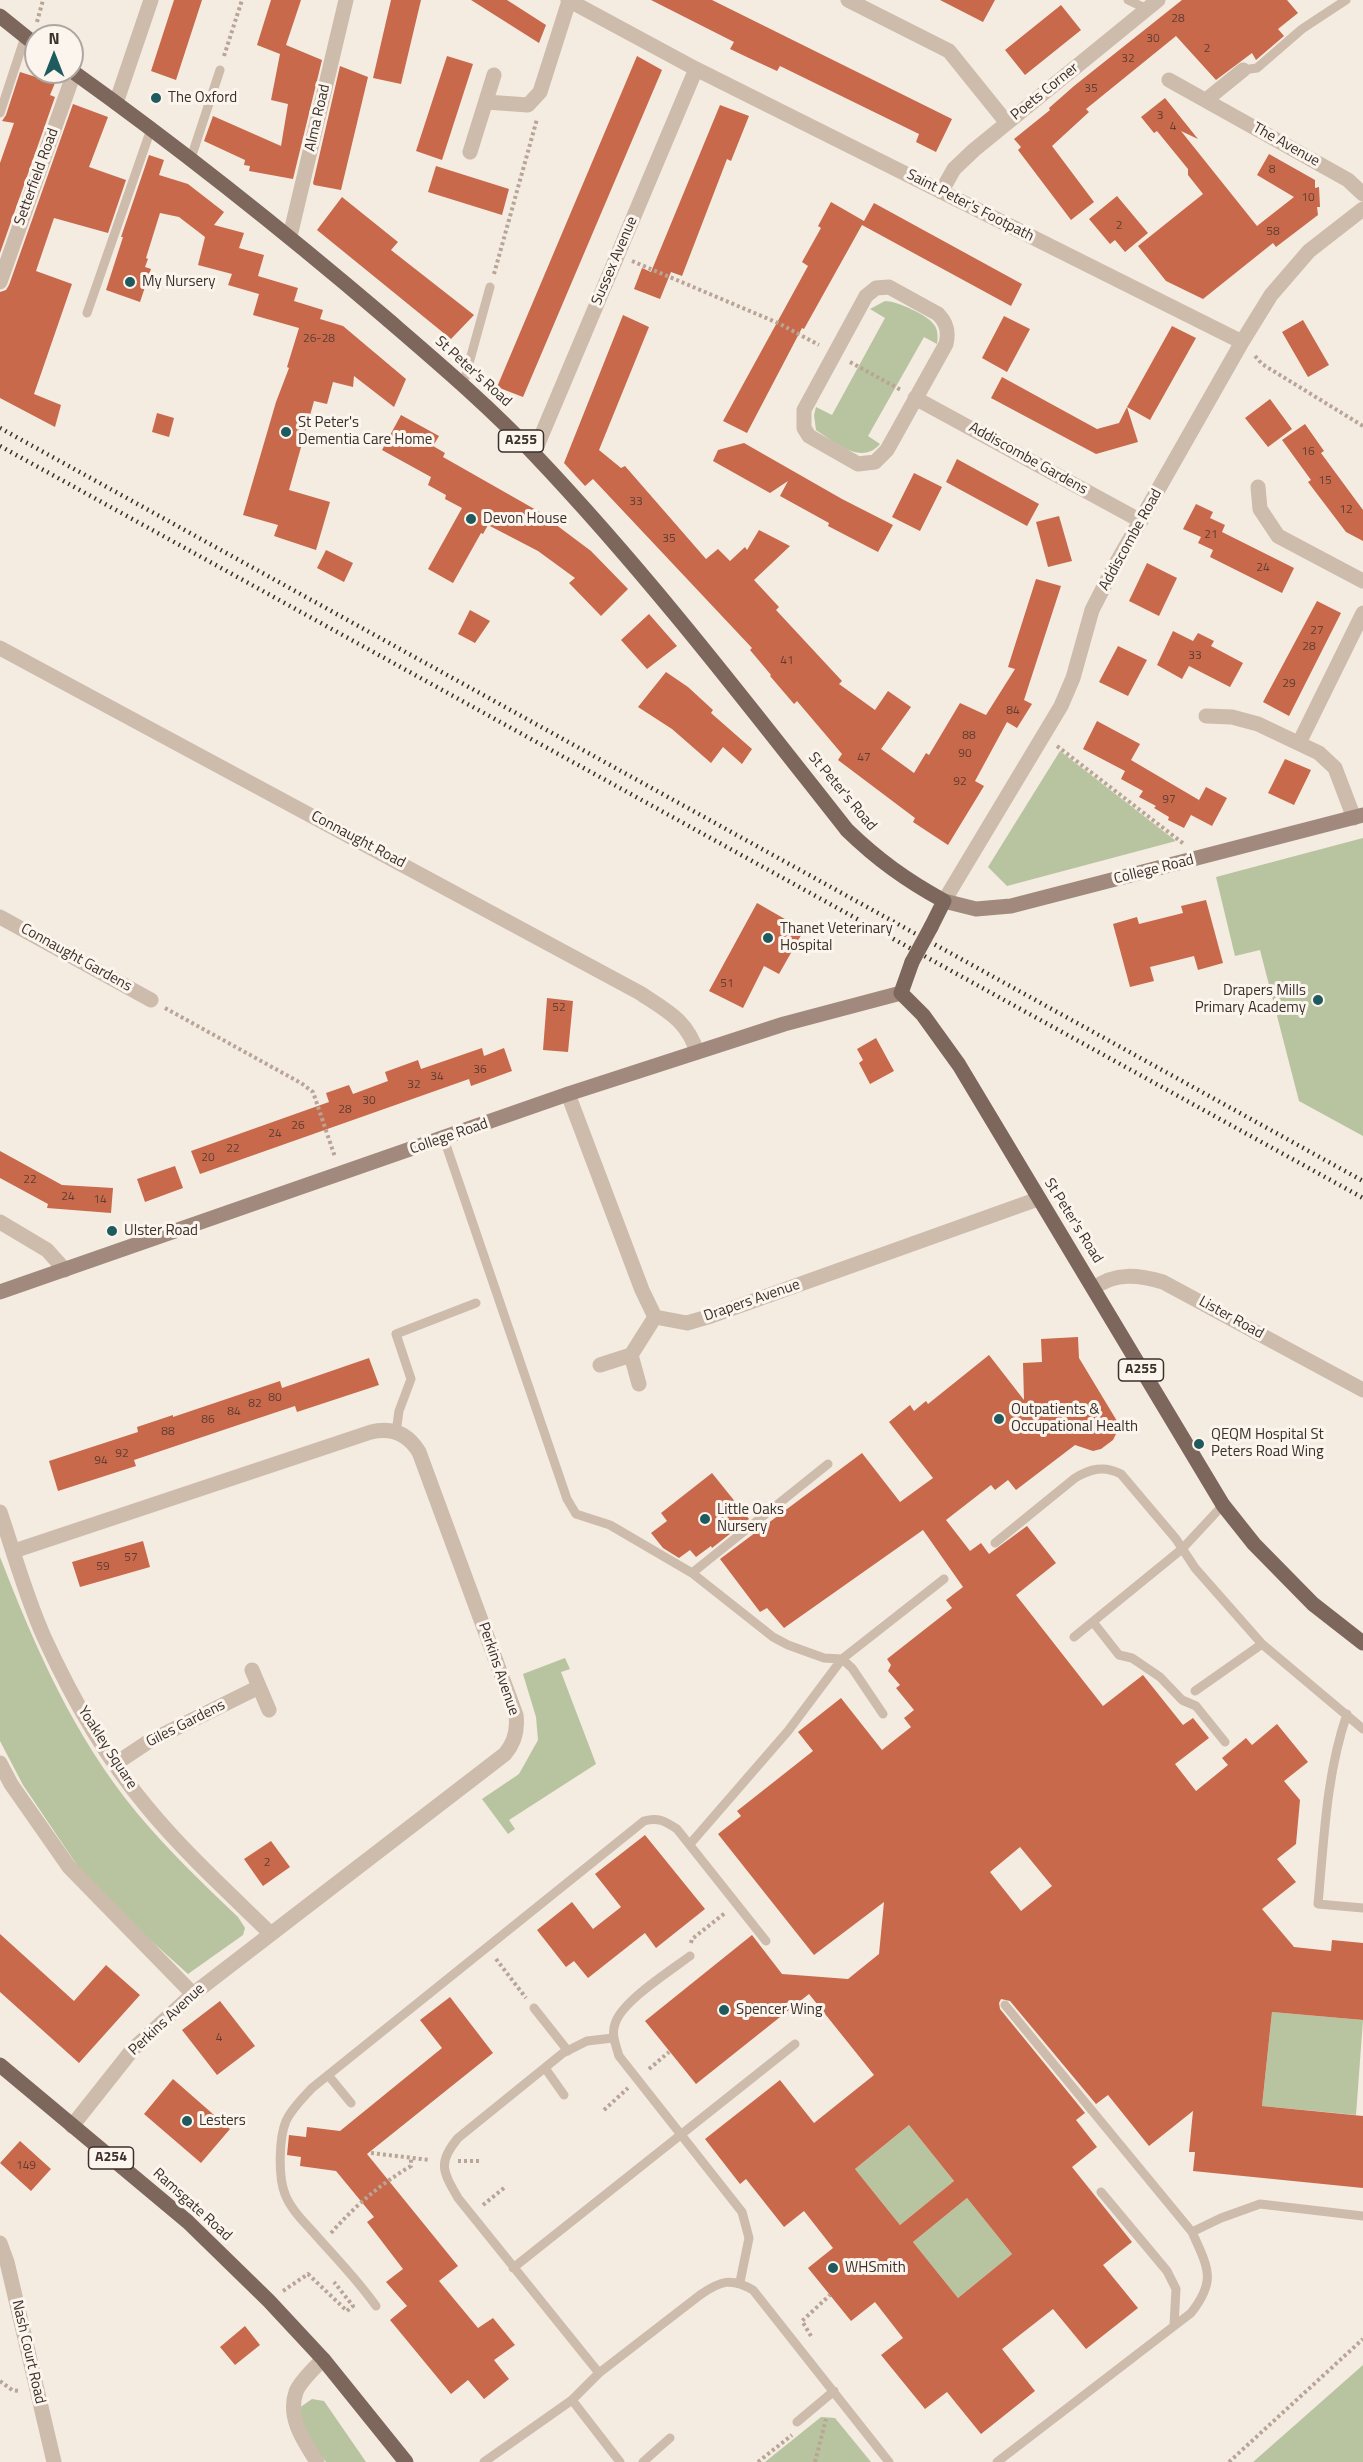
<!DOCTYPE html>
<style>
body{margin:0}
#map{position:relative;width:1363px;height:2462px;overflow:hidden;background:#f4ebe1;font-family:"Titillium Web",sans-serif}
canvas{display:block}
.north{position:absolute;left:24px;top:24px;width:60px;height:60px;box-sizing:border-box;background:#fbf5ee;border:2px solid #aea6a0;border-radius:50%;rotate:0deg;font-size:16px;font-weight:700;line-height:24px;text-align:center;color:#3b302b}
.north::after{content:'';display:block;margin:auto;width:21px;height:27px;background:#1f5a5e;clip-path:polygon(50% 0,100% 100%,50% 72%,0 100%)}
</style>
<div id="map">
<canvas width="1363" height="2462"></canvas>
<div class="north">N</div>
</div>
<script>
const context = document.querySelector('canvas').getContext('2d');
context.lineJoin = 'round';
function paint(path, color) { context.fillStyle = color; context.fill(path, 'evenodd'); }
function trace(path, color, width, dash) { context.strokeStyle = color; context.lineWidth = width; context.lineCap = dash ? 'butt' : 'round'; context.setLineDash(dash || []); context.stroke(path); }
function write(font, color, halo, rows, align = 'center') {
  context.font = font + ' "Titillium Web",sans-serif'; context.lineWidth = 6; context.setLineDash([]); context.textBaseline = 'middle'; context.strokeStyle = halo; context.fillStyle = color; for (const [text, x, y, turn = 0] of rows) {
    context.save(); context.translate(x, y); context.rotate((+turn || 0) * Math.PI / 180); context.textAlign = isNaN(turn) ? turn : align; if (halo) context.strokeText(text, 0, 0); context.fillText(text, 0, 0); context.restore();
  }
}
const green = new Path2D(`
 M885 301C896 301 929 315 935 326 938 331 938 338 937 344L924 337 868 436 880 444C861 466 835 442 816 430L814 415 816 407 832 415 885 318 870 309Z
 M1060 751 1176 841 1007 886 988 867Z
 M1363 838V1136L1299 1101 1260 950 1235 956 1216 877Z
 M0 1557C35 1647 74 1737 137 1813 168 1850 203 1884 238 1917L245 1928 243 1935 188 1974 137 1928 83 1874 23 1785 0 1741Z
 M565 1658 570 1669 561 1672 596 1764 509 1820 515 1829 508 1834 482 1799 519 1774 538 1740 536 1717 523 1674Z
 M1272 2012 1363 2020 1356 2115 1262 2106Z
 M909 2125 954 2181 900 2225 855 2169Z
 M967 2198 1012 2254 958 2298 913 2242Z
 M1363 2365V2462H1253L1261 2455Z
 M312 2399 324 2401 366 2462H326L301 2429 299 2408Z
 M821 2417 835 2418 871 2462H765Z`);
const building = new Path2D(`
 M174 0H202L176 80 151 71Z
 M271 0H301L286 45 322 60 293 179 249 171 250 166 244 165 245 160 204 141 213 116 281 146 288 104 271 100 280 54 257 45Z
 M391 0H421L401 84 373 78Z
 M471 0H507L546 25 539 43Z
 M651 0H712L952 119 936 152 916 142 919 134 780 66 777 71 751 59 730 49 734 42Z
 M940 0H995L983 22Z
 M1182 0H1287L1298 13 1278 29 1284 36 1256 60 1252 53 1216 80 1176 36 1086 109 1089 112 1052 146 1094 202 1071 220 1018 150 1021 147 1014 139 1050 110 1049 108 1074 86Z
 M1061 5 1081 30 1025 75 1005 50Z
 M447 56 473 64 442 160 416 151Z
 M637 56 662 70 523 397 497 387Z
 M340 66 368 77 341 190 314 185 313 183Z
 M20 72 55 83 50 95 55 97 0 253V163L14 123 2 121 6 115Z
 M1165 98 1198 139 1181 131 1257 226 1294 197 1257 175 1269 154 1315 180V188L1319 187 1320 207H1317L1318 215 1276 247 1273 243 1203 299 1166 281 1138 246 1203 194 1188 175V169L1157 131 1154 133 1141 117Z
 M73 104 108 117 89 167 126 180 108 233 54 218 36 271 72 284 34 394 61 405 55 427 0 398V292L6 290 9 285Z
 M720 105 749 116 731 161 727 159 682 276 671 272 660 299 634 289 642 268 651 272Z
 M149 155 164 160 159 175 188 184 224 212 214 225 244 233 239 248 264 255 258 276 298 288 294 301 323 310 320 319 343 326 406 379 394 407 354 376 353 387 333 382 327 404 314 401 289 490 330 502 316 550 274 536 278 525 243 515 276 402 289 368 287 367 299 328 253 315 259 294 228 285 232 274 198 265 205 237 179 217 160 213 146 258 148 259 145 267 151 269 140 302 106 290 123 237H121Z
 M436 166 509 189 502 215 428 192Z
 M1117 196 1148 233 1125 252 1115 240 1110 244 1089 219Z
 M342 197 398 242 391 250 474 315 451 339 317 230Z
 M831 202 864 221 874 203 1022 284 1011 306 862 225 804 329 802 328 747 433 723 421 808 266 802 262 821 228 818 226Z
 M623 315 649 327 599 450 621 468 625 466 706 559 718 549 730 561 745 547 747 550 759 530 790 546 754 580 779 607 776 610 842 681 839 684 875 710 888 691 911 707 881 749 914 773 926 753 929 755 960 703 986 715 1015 669 1008 667 1036 579 1061 586 1024 700 1032 704 1017 728 1007 722 975 781 984 786 948 845 913 822 915 818 838 760 842 754 797 701 794 704 770 676 771 675 750 650 752 648 593 479 585 486 564 463Z
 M1004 316 1030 329 1007 372 982 358Z
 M1303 320 1329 365 1308 377 1282 332Z
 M1172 326 1196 338 1150 420 1127 407Z
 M1002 377 1097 429 1119 423 1127 407 1138 442 1096 454 991 398Z
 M1270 399 1292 429 1268 447 1245 418Z
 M157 413 174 418 169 437 152 432Z
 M401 415 439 436 433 446 445 453 443 457 552 519 551 521 591 551 628 589 601 616 569 583 575 578 538 551 488 525 483 534 481 533 453 583 428 569 462 508 445 499 446 495 428 485 431 477 382 450Z
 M1305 424 1324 451 1321 453 1363 510V541L1346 532 1308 482 1311 480 1282 440Z
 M744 443 842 499 893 525 878 552 828 526 829 523 780 496 788 481 770 493 713 461 718 450Z
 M957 459 1039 504 1027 526 946 482Z
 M914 473 942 487 920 531 892 517Z
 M1196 504 1213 512 1210 518 1225 525 1222 532 1294 568 1282 593 1210 557 1213 550 1198 543 1201 537 1183 529Z
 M1059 516 1072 561 1048 567 1036 522Z
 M326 550 353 563 344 582 317 568Z
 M1147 563 1177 578 1159 616 1129 601Z
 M1317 601 1341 613 1289 716 1263 702Z
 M470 610 490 621 475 643 458 634Z
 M649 614 677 646 647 669 621 640Z
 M1173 631 1193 641 1198 633 1214 641 1211 646 1243 663 1230 687 1189 666 1182 679 1157 665Z
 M1118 646 1147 660 1128 696 1099 682Z
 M666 672 688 687 713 710 711 713 752 749 742 764 723 747 711 763 672 729 638 707Z
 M1097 721 1140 744 1131 760 1199 800 1184 828 1168 820 1169 817 1154 808 1156 806 1139 797 1143 791 1121 779 1125 771 1083 749Z
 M1285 759 1311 770 1294 805 1268 793Z
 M1206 787 1227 798 1212 826 1191 815Z
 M1206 900 1223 963 1198 970 1194 956 1150 967 1154 981 1130 987 1113 924 1137 917 1139 924 1183 913 1181 906Z
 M757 903 804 930 779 974 764 966 743 1008 709 991Z
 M547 998 573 1001 568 1052 543 1050Z
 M876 1038 894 1071 870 1084 859 1063 863 1060 857 1049Z
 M482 1048 484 1056 504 1048 512 1071 471 1086 469 1079 200 1174 191 1151 329 1102 326 1093 349 1085 353 1094 388 1081 385 1072 418 1060 421 1069Z
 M0 1151 62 1185 113 1188 111 1213 47 1208 48 1204 0 1178Z
 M175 1166 183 1188 145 1202 137 1179Z
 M1078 1337 1079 1358 1117 1421V1432L1113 1440 1101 1449 1093 1451 1075 1445 1016 1490 1008 1480 995 1490 991 1485 946 1520 970 1551 981 1543 989 1554 1027 1526 1056 1563 1016 1595 1103 1706 1143 1675 1183 1725 1193 1718 1209 1738 1175 1764 1196 1791 1228 1765 1222 1758 1246 1738 1252 1745 1277 1724 1308 1762 1284 1781 1300 1800 1296 1844 1277 1859 1296 1882 1262 1909 1294 1947 1331 1951 1332 1940 1363 1943V2020L1272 2012 1262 2106 1363 2116V2188L1193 2171 1195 2152H1189L1193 2111 1149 2146 1108 2095 1096 2104 1010 2001 1001 1999 999 2003 1000 2009 1085 2113 1076 2120 1097 2147 1072 2167 1132 2242 1103 2265 1138 2308 1086 2349 1053 2309 1002 2349 1035 2391 981 2434 947 2392 925 2409 881 2355 903 2338 875 2302 851 2321 808 2268 833 2248 804 2211 784 2227 746 2179 740 2184 705 2139 780 2080 814 2123 874 2075 809 1994 696 2084 645 2021 752 1935 782 1974 848 1979 879 1954 884 1902 814 1955 718 1834 741 1816 737 1811 813 1751 798 1732 841 1698 882 1750 911 1727 904 1718 914 1710 896 1688 900 1685 888 1671 891 1665 887 1659 952 1608 946 1600 963 1587 923 1530 784 1628 767 1608 760 1612 720 1559 862 1453 900 1502 933 1478 889 1422 910 1405 914 1411 926 1401 928 1404 989 1355 1024 1400 1023 1363 1042 1362 1041 1339ZM1020 1847 1052 1886 1021 1911 990 1872ZM909 2125 954 2181 900 2225 855 2169ZM967 2198 1012 2254 958 2298 913 2242Z
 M369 1358 379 1385 297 1412 295 1406 250 1421 134 1460 136 1466 58 1491 49 1461 138 1432 137 1427 173 1415V1417L280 1381 282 1388Z
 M712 1473 749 1519 712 1548 711 1546 696 1557 690 1550 679 1558 663 1548 651 1533 667 1521 661 1513Z
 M143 1541 150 1567 80 1587 72 1562Z
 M645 1835 705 1909 656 1948 645 1933 588 1978 574 1961 566 1967 537 1930 572 1902 593 1929 621 1907 595 1874Z
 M271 1841 290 1867 263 1886 244 1859Z
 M0 1934 74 2001 106 1965 140 1995 79 2063 0 1992Z
 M450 1997 493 2053 367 2154 458 2266 439 2281 478 2328 493 2318 515 2345 494 2360 509 2379 484 2399 468 2380 451 2394 390 2320 407 2306 386 2282 403 2269 367 2222 374 2217 336 2171 300 2166 301 2157 287 2155 289 2135 306 2137 307 2127 340 2131 442 2048 420 2020Z
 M220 2001 255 2046 217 2075 182 2030Z
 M173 2079 230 2129 201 2163 144 2114Z
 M20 2141 51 2169 31 2191 0 2163Z
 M245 2326 260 2345 235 2365 220 2347Z`);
const path = new Path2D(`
 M37 22 43 0
 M224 56 242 0
 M632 261 778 323 819 345
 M494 274 537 119
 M1255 356 1262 364 1363 426
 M850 362 901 390
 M1057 746 1184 844
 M165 1008 301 1083 313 1092 335 1157
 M691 1943 692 1939 725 1913
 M496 1959 526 1998
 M649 2069 669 2052
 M604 2110 628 2088
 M371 2153 430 2160
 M458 2161H482
 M483 2205 504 2188
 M331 2233C355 2206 379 2185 411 2166V2158
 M283 2291 308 2274 347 2311 353 2306 334 2282
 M811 2336 802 2321 830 2295
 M0 2381 12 2390 19 2391
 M758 2462 792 2435
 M815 2462 826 2419
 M1229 2462 1363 2339`);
const service = new Path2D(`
 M1128 0 1147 9
 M1243 70 1257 68 1302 29 1346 0
 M0 113 25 37
 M191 158 220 70
 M87 313 151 129
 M463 385 490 287
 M444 1139 567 1499 576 1514 610 1525 692 1573 773 1637 788 1645 824 1658 842 1659 852 1668 883 1714
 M396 1432 399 1411 411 1379 396 1334 476 1303
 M995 1543 1075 1478C1090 1469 1104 1465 1121 1474L1176 1539 1195 1568 1262 1644 1363 1729
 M692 1573 828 1464
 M1093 1622 1119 1655 1132 1658 1160 1677 1182 1700 1196 1706 1225 1742
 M1074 1637 1182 1549 1223 1505
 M1195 1691 1262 1644
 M1347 1714C1326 1775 1324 1840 1318 1904L1363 1908
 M690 1844 788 1731 842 1659 944 1579
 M690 1956C670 1971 621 2002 615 2024 611 2035 616 2045 619 2056L742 2212 749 2238 740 2282
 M534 2008 568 2051
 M545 2068 564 2095
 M328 2075 351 2103
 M1101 2192 1167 2271 1176 2289 1174 2326
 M1192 2232 1221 2218 1260 2204 1363 2216
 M513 2268 795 2044
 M376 2306C357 2279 334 2256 313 2232 303 2221 290 2208 285 2194 278 2177 279 2137 286 2121 292 2108 303 2098 312 2088L644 1821C658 1817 665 1821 677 1829L766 1941
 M599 2373 458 2198C443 2172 437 2163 458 2138L563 2053 587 2041 613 2038
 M572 2400 620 2462
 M797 2422 834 2391
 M484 2462 572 2400 599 2373 700 2295C720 2281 731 2277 753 2290L889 2462
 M643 2462 670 2438
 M997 2462 1191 2313C1217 2280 1208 2268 1192 2232L1005 2005`);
const minor = new Path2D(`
 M568 0 696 69 1242 342
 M848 0 949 51 1007 123
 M1169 80 1348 180 1363 194
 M1206 100 1243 70
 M486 102 528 105 540 92 569 1
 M116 103 151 0
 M470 152 494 75
 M941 192 954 169 974 150 1158 0
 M290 236 346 0
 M0 282 74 73
 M889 287 938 314C947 323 949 332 946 344L887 450 875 462 858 464 809 436 804 428V410L866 296 876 288Z
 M915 398 1141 521
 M534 453 696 69
 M1258 487 1260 509 1278 536 1363 581
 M0 648 640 993C667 1011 687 1020 697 1052
 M1206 716 1232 717 1258 724 1319 753 1335 768 1354 818
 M1299 743 1363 613
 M944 901 1061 706 1073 678 1092 610 1114 567 1242 342 1271 295 1309 251 1363 209
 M0 917 151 1000
 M568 1094 642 1290 655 1317 687 1323 711 1316 1038 1199
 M0 1222 47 1250 65 1270
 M1094 1288C1116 1272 1138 1275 1163 1282L1363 1390
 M631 1355 655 1317
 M600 1365 631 1355 639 1384
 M0 1512C14 1553 26 1597 44 1637 71 1696 105 1757 147 1807 185 1853 229 1893 271 1934
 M14 1551 371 1432C392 1427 408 1434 419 1452L516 1715C518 1730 515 1742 505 1754L193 1994 133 2049 72 2126
 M252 1670 269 1710
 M0 1763 11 1784 69 1867 193 1994
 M115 1764 148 1742 259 1687
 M0 2243 7 2262 54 2462
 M317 2462C304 2441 287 2418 296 2392 300 2381 315 2368 323 2359`);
const secondary = new Path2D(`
 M944 901 976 909 1011 906 1363 815
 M0 1292 568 1094 784 1024 901 993`);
const primary = new Path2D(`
 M0 16 36 45
 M72 71C181 149 284 231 386 318 437 362 489 406 535 455 647 573 746 702 847 830 878 860 906 880 944 901L931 927
 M912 962 901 993 923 1015 959 1065 1223 1505 1254 1544 1313 1604 1363 1643
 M0 2065 188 2222 269 2301 323 2359 406 2462`);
const rail = new Path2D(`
 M0 428 1363 1181
 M0 446 1363 1198`);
const primaryBridge = new Path2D(`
 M912 962 931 927`);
const markers = [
 [156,98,6,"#1f5a5e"],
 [130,282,6,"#1f5a5e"],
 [286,432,6,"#1f5a5e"],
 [471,519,6,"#1f5a5e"],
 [768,938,6,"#1f5a5e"],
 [1318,1000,6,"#1f5a5e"],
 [112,1231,6,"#1f5a5e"],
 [999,1419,6,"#1f5a5e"],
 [1199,1444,6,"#1f5a5e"],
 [705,1519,6,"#1f5a5e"],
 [724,2010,6,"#1f5a5e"],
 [187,2121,6,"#1f5a5e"],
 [833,2268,6,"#1f5a5e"]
];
const numberNames = [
 ["28",1178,19],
 ["30",1153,39],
 ["2",1207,49],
 ["32",1128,59],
 ["35",1091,89],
 ["3",1160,116],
 ["4",1173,127],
 ["8",1272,170],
 ["10",1308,198],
 ["2",1119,226],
 ["58",1273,232],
 ["26-28",319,339],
 ["16",1308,452],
 ["15",1325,481],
 ["33",636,502],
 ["12",1346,510],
 ["21",1211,535],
 ["35",669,539],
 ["24",1263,568],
 ["27",1317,631],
 ["28",1309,647],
 ["33",1195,656],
 ["41",787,661],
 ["29",1289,684],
 ["84",1013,711],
 ["88",969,736],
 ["90",965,754],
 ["47",864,758],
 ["92",960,782],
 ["97",1169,800],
 ["51",727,984],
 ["52",559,1008],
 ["36",480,1070],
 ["34",437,1077],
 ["32",414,1085],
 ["30",369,1101],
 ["28",345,1110],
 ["26",298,1126],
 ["24",275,1134],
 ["22",233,1149],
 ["20",208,1158],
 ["22",30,1180],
 ["24",68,1197],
 ["14",100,1200],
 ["80",275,1398],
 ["82",255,1404],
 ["84",234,1412],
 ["86",208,1420],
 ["88",168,1432],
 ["92",122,1454],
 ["94",101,1461],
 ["57",131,1558],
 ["59",103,1567],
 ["2",267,1863],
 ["4",219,2038],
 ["149",26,2166]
];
const shields = [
 [521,441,45],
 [1141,1370,45],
 [111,2158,45]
];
const shieldNames = [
 ["A255",521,441],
 ["A255",1141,1370],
 ["A254",111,2158]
];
const streetNames = [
 ["Poets Corner",1045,92,-39],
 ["Alma Road",318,118,-77],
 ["The Avenue",1286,145,29],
 ["Setterfield Road",37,177,-70],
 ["Saint Peter's Footpath",970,206,27],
 ["Sussex Avenue",615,261,-67],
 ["St Peter's Road",473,372,42],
 ["Addiscombe Gardens",1028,459,29],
 ["Addiscombe Road",1131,540,-61],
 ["St Peter's Road",842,792,50],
 ["Connaught Road",358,840,28],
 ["College Road",1154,870,-14],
 ["Connaught Gardens",76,958,29],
 ["College Road",449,1137,-19],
 ["St Peter's Road",1073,1221,58],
 ["Drapers Avenue",752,1301,-19],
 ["Lister Road",1231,1318,29],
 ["Perkins Avenue",498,1669,71],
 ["Giles Gardens",186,1724,-27],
 ["Yoakley Square",107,1748,57],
 ["Perkins Avenue",167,2020,-43],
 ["Ramsgate Road",192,2205,42],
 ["Nash Court Road",28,2352,77]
];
const poiNames = [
 ["The Oxford",168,98],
 ["My Nursery",142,282],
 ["St Peter's",298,423],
 ["Dementia Care Home",298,440],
 ["Devon House",483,519],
 ["Thanet Veterinary",780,929],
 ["Hospital",780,946],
 ["Drapers Mills",1306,991,"right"],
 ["Primary Academy",1306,1008,"right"],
 ["Ulster Road",124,1231],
 ["Outpatients &",1011,1410],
 ["Occupational Health",1011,1427],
 ["QEQM Hospital St",1211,1435],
 ["Peters Road Wing",1211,1452],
 ["Little Oaks",717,1510],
 ["Nursery",717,1527],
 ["Spencer Wing",736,2010],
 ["Lesters",199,2121],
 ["WHSmith",845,2268]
];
paint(green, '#b8c4a0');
paint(building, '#c8694b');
trace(path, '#b9a596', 4, [3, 3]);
trace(service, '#cdbbac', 9);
trace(minor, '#cdbbac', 15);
trace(secondary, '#a18a7d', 15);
trace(primary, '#7d675c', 15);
trace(rail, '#3b302b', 4.5, [1.5, 4.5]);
trace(primaryBridge, '#7d675c', 15);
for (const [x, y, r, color] of markers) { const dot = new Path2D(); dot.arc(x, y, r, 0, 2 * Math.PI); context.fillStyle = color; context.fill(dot); trace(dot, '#fbf5ee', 2); }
write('12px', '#5e3e33', null, numberNames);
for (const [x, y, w] of shields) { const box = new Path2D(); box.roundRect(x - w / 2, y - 11, w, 22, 4.5); context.fillStyle = '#fbf5ee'; context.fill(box); trace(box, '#3b302b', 1.5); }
write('bold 14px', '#3b302b', null, shieldNames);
write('15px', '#3b302b', '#fbf5ee', streetNames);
write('15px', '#3b302b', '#fbf5ee', poiNames, 'left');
</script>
